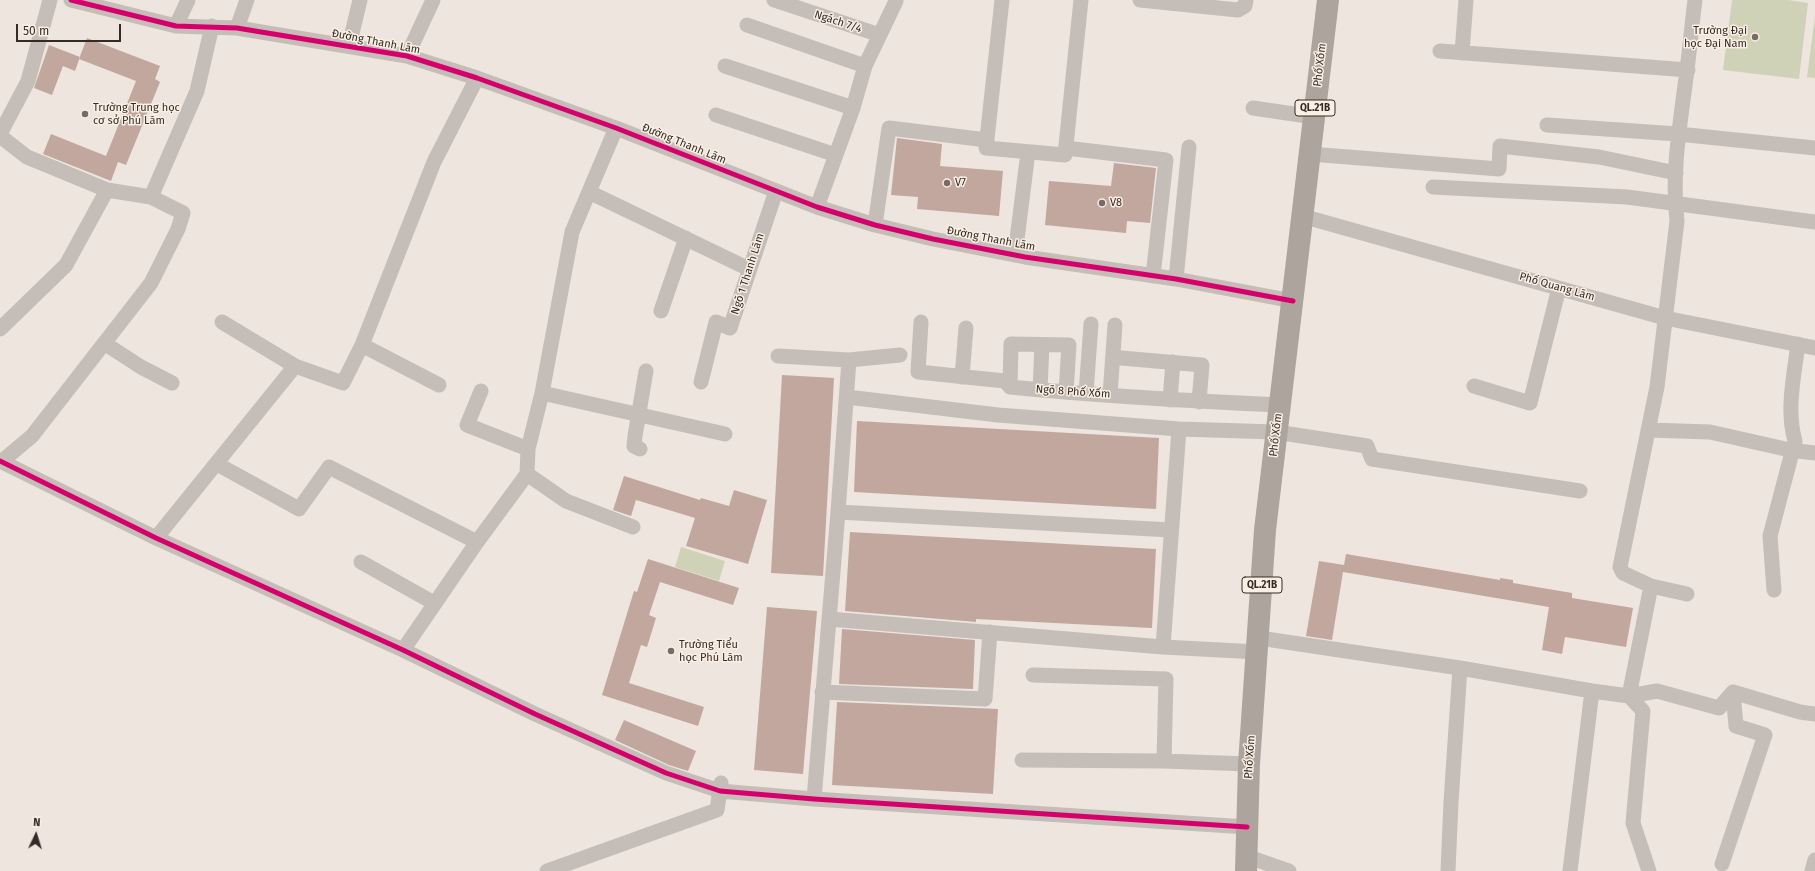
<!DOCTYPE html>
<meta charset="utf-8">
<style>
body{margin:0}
#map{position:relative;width:1815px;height:871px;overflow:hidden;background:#ede5de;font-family:"Fira Sans",sans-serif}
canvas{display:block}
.north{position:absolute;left:16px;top:815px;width:40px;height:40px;-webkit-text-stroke:3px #faefe4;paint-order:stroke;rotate:4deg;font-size:11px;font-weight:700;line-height:16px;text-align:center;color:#362a26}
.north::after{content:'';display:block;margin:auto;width:14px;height:18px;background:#362a26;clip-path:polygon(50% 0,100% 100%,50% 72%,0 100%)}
.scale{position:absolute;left:16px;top:24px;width:105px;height:18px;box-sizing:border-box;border:2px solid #362a26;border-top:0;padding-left:5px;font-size:12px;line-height:14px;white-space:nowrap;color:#362a26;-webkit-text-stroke:3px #faefe4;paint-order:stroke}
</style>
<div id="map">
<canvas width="1815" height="871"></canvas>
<div class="north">N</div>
<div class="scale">50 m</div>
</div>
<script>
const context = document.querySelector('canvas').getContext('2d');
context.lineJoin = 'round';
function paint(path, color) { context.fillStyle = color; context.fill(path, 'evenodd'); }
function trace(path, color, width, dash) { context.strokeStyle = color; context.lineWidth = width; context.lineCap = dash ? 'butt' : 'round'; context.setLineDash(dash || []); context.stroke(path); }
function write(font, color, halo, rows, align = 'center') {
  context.font = font + ' "Fira Sans",sans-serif'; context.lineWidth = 3; context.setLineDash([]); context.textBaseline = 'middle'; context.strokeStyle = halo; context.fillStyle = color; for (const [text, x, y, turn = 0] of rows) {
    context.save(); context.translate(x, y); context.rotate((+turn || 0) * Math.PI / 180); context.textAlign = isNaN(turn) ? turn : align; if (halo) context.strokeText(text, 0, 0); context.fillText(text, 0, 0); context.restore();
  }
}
const green = new Path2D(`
 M1732 0H1788L1808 3 1799 79 1723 70Z
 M1815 16V78L1807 77Z
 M681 547 725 561 719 581 675 567Z`);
const building = new Path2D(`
 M87 38 160 66 155 79 160 82 126 165 118 162 111 181 43 154 51 134 106 156 136 81 79 59Z
 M49 45 80 57 75 71 63 66 52 95 34 88Z
 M897 138 942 144 940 166 1003 171 999 216 917 209 918 197 891 195Z
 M1114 163 1156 168 1150 223 1127 221 1126 233 1045 225 1049 181 1111 186Z
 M782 375 834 378 823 576 771 573Z
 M857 421 1159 438 1156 509 854 492Z
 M624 476 700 500 701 498 729 506 734 490 767 500 748 564 686 546 695 518 636 500 631 516 613 510Z
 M850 532 1156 549 1152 628 976 619V622L845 611Z
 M1346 554 1500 580V578L1513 580V583L1572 593V598L1633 608 1626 647 1565 637 1562 654 1542 650 1549 607 1343 572 1332 640 1306 636 1319 561 1344 565Z
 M648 559 739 588 733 605 660 582 649 615 656 618 647 647 641 645 629 683 704 707 698 726 602 695 634 591 637 592Z
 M767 607 817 611 803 774 754 770Z
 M842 629 975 640 973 689 839 684Z
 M837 702 998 709 993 794 832 785Z
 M624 720 696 751 688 771 669 765 615 740Z`);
const minor = new Path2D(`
 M71 0 176 26 237 28 407 56 477 78 616 128 817 207 875 225 933 239 1025 257 1176 279 1293 301
 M774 0 880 35
 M1002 0 986 148 1065 155 1081 0
 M1140 0 1238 10 1245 6 1246 0
 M747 25 865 66
 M176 26 188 0
 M237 28 247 0
 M349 46 360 0
 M1440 51 1688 70
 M1462 53 1466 0
 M407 56 433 0
 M725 66 853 108
 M1253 108 1314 117
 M716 115 836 155
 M1547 125 1678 134 1815 148
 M0 134 28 81 50 0
 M0 136 27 157 49 166 107 190 151 197 183 213 178 229 151 283 32 436 1 462
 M1066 148 1166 160 1153 276
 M1310 154 1499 169 1500 146 1599 157 1676 173
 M1433 187 1627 197 1815 222
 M589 192 749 269
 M151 197 197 91 212 26
 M817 207 853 108 865 66 896 1
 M1302 216 1665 318 1815 348
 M875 225 889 128 987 140
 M1015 255 1028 152
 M1176 279 1189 147
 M661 311 686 238
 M222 322 295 366 343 383 362 345 434 162 477 78
 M921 322 918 372 1005 381 1010 387C1100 396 1190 401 1280 405
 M0 329 66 265 107 190
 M104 343 141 367 172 383
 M362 345 439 385
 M778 356 849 360
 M1121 358 1202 365 1199 402
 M962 377 966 328
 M701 382 716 322 730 328 776 191
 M1474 386 1530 403 1559 288
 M1010 387 1011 344 1069 345 1066 392
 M1040 390 1042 345
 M481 391 467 425 528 449
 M542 393 725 434
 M1086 393 1091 324
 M1110 395 1115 325
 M847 397 998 415 1179 429 1276 432 1367 446 1372 459 1580 491
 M1170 400 1173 362
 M1648 430 1710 432 1790 450 1815 453
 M640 449 634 446 635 436 646 371
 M0 461 156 538 403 650 535 714 666 773 720 791 814 799 1247 827
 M217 464 299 509 329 467 477 542 527 474 528 449 542 393 572 232 616 128
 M527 474 566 501 633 527
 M838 512 1171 530
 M156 538 295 366
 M361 562 434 603
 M1651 586 1687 594
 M1774 590 1770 536 1795 441C1786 410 1794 376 1798 344
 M829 619 1163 647 1258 652
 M1259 638 1460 668 1592 691 1629 696 1657 691 1719 708 1733 692 1800 712 1815 714
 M1163 647 1179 429
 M403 650 477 542
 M1033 675 1166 679 1164 761 1249 764
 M822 692 985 699 990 632
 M1629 696 1651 586 1623 573 1620 567 1657 387 1677 221C1671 170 1681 120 1687 70 1690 47 1692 23 1695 0
 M1629 696 1643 711 1633 823 1649 871
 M1022 760 1164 761
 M814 799 838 512 849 360 900 355
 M1246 856 1289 871
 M1722 864 1765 735 1736 726 1733 692
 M547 871 717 810 721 783
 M1448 871 1451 802 1460 668
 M1570 871 1592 691
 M1812 871 1815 860`);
const highway = new Path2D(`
 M1246 871 1249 764 1265 530 1328 0`);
const cycleway = new Path2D(`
 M71 0 176 26 237 28 407 56 477 78 616 128 817 207 875 225 933 239 1025 257 1176 279 1293 301
 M0 461 156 538 403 650 535 714 666 773 720 791 814 799 1247 827`);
const markers = [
 [1755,37,4,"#766b66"],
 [85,114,4,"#766b66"],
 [947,183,4,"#766b66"],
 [1102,203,4,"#766b66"],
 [671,651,4,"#766b66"]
];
const shields = [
 [1315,108,40],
 [1262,585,40]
];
const shieldNames = [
 ["QL.21B",1315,108],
 ["QL.21B",1262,585]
];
const streetNames = [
 ["Ngách 7/4",838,22,18],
 ["Đường Thanh Lãm",376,42,11],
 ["Phố Xốm",1320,65,-83],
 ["Đường Thanh Lãm",684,144,22],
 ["Đường Thanh Lãm",991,239,11],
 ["Ngõ 1 Thanh Lãm",748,274,-72],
 ["Phố Quang Lãm",1557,287,16],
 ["Ngõ 8 Phố Xốm",1073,392,4],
 ["Phố Xốm",1276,435,-83],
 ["Phố Xốm",1250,757,-86]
];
const poiNames = [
 ["Trường Đại",1747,31,"right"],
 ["học Đại Nam",1747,44,"right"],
 ["Trường Trung học",93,108],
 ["cơ sở Phú Lãm",93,121],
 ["V7",955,183],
 ["V8",1110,203],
 ["Trường Tiểu",679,645],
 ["học Phú Lãm",679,658]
];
paint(green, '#cfd2b7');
paint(building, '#c2a79f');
trace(minor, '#c5bdb7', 15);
trace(highway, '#aca49d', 22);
trace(cycleway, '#d6006c', 5);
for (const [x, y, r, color] of markers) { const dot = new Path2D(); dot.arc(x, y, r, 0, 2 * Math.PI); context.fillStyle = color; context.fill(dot); trace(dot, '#faefe4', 1.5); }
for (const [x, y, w] of shields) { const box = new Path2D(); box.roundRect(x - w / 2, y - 8, w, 16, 3); context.fillStyle = '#faefe4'; context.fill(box); trace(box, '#362a26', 1); }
write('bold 10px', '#362a26', null, shieldNames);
write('11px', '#362a26', '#faefe4', streetNames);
write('11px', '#362a26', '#faefe4', poiNames, 'left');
</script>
